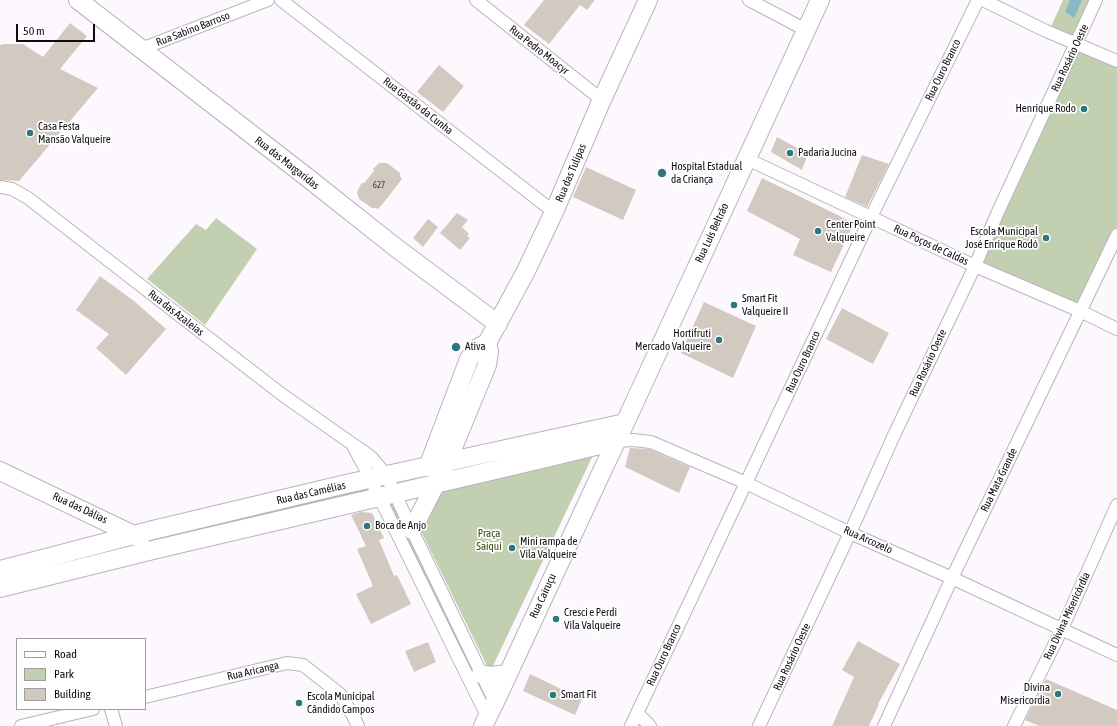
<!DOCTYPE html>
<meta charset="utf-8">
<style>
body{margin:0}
#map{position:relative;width:1117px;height:726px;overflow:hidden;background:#fcf8fe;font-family:"Asap Condensed",sans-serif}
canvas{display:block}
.legend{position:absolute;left:16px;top:638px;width:130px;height:72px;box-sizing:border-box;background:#fff;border:1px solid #9f9e9f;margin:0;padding:5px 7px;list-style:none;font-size:12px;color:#0f0c10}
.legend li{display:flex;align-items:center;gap:8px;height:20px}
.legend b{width:20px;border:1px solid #9f9e9f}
.scale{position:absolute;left:16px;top:24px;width:79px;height:18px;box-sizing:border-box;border:2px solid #0f0c10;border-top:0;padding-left:5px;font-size:12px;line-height:14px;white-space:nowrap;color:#0f0c10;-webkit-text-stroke:3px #fff;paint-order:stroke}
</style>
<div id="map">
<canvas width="1117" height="726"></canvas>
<ul class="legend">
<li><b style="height:5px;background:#fff"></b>Road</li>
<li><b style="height:11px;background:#c2d0b1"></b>Park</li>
<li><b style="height:11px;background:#d2cac1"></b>Building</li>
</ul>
<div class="scale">50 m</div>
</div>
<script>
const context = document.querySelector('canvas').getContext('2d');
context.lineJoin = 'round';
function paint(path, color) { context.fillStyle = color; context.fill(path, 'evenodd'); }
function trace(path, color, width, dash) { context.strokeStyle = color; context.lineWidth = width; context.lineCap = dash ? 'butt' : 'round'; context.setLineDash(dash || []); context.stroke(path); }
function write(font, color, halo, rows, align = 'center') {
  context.font = font + ' "Asap Condensed",sans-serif'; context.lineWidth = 3.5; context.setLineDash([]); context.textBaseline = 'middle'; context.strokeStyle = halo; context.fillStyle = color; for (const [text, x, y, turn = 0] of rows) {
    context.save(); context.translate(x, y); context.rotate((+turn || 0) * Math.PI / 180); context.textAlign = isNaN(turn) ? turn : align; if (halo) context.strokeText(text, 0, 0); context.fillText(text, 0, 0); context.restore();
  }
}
const green = new Path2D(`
 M1063 0H1096L1076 44 1117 61V234L1080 311 975 266 1076 44 1050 29Z
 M216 218 257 249 205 325 147 279 196 224 206 230Z
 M595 451 490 672 419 527 441 487 463 482 468 486 543 468 546 463Z
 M365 484 371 490 159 541 158 537Z
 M391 500 487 696H484L387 504Z`);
const water = new Path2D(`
 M1070 0H1082L1074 18 1065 12Z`);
const building = new Path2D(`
 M544 0H595L587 10 580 5 549 44 524 25Z
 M70 23 87 36 60 69 98 88 19 181 0 180V45L4 44H23L43 57Z
 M439 65 464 86 443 112 417 92Z
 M777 137 808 154 802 170 771 152Z
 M862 155 889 164 867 207 845 197Z
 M379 163H387L400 173V176L402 179 385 201 378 209 376 208H372L359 199 357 192 361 184 365 182 374 171 373 169Z
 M586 167 636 190 623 220 573 197Z
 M762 178 854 223 831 272 793 255 800 239 747 211Z
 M457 213 468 220 462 227 469 234 467 236 470 238 460 250 440 233Z
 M428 219 438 227 423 247 413 238Z
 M100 276 134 301 166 329 126 375 96 348 109 334 76 310Z
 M704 302 756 326 733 378 681 353Z
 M842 308 889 333 873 364 826 339Z
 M630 448 649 449 690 467 679 493 625 467Z
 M361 512 372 513 384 538 379 540 394 576 397 575 411 604 371 624 356 594 373 586 357 549 366 546 351 515Z
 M858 641 900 664 878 704H879L869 726H832L854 677 842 670Z
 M428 642 436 662 414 672 405 651Z
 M530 674 582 699 575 715 523 691Z
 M1046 679 1117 710V726H1039L1025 720Z`);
const street = new Path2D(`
 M281 0 554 212
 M476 0 602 100
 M749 0 806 30
 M983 0 1046 31 1117 61
 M141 49 268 0
 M747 159 975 266 1080 311 1117 329
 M0 187 12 189 28 198 184 319 284 396 351 443 363 451 372 458 386 475 412 530 495 702
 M616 441 633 440 651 442 746 483 850 533 952 578 1117 655
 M352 444 366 470 487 716
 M145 697 287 663 303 665 340 694 352 714 358 726
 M111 709 116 726
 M637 713 650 726
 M21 726 93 709
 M631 726 754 466 871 217 978 0
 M759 726 850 533 895 433 975 266 997 214 1096 0
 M884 726 952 578 1117 235
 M1014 726 1062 629 1117 505`);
const secondary = new Path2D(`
 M78 0 308 178 395 247 498 324
 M428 467 469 359C474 351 478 347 487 343L526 271 554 212 600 104 648 0
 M0 471 140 538
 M412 530 447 462 487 365 489 351 487 343
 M0 570 153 530 346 484 625 423
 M0 588 157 549 542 459 616 441
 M481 674 491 676 507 674
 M483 726 495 702 604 467 625 423 820 0`);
const markers = [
 [1084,109,4,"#2e777d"],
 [30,133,4,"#2e777d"],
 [790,153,4,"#2e777d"],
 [662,173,5,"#2e777d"],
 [818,231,4,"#2e777d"],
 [1046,238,4,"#2e777d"],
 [734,305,4,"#2e777d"],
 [719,340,4,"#2e777d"],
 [456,347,5,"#2e777d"],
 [367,526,4,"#2e777d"],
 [512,548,4,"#2e777d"],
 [556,619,4,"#2e777d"],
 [1058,694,4,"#2e777d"],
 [553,695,4,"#2e777d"],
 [299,703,4,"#2e777d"]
];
const numberNames = [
 ["627",379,185]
];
const streetNames = [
 ["Rua Sabino Barroso",193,29,-21],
 ["Rua Pedro Moacyr",539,50,38],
 ["Rua Rosário Oeste",1070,58,-65],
 ["Rua Ouro Branco",943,70,-64],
 ["Rua Gastão da Cunha",418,106,38],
 ["Rua das Margaridas",287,163,38],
 ["Rua das Tulipas",571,173,-67],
 ["Rua Luís Beltrão",712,233,-65],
 ["Rua Poços de Caldas",931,245,25],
 ["Rua das Azaleias",176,313,38],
 ["Rua Ouro Branco",803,362,-65],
 ["Rua Rosário Oeste",928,363,-65],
 ["Rua Mata Grande",999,480,-64],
 ["Rua das Camélias",311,493,-13],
 ["Rua das Dálias",80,508,25],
 ["Rua Arcozelo",868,540,24],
 ["Rua Cairuçu",543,596,-65],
 ["Rua Divina Misericórdia",1067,616,-65],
 ["Rua Ouro Branco",664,655,-65],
 ["Rua Rosário Oeste",792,657,-65],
 ["Rua Aricanga",253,671,-13]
];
const poiNames = [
 ["Henrique Rodo",1076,109,"right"],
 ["Casa Festa",38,127],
 ["Mansão Valqueire",38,140],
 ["Padaria Jucina",798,153],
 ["Hospital Estadual",671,167],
 ["da Criança",671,180],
 ["Center Point",826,225],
 ["Valqueire",826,238],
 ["Escola Municipal",1038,232,"right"],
 ["José Enrique Rodó",1038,245,"right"],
 ["Smart Fit",742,299],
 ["Valqueire II",742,312],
 ["Hortifruti",711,334,"right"],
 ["Mercado Valqueire",711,347,"right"],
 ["Ativa",465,347],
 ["Boca de Anjo",375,526],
 ["Mini rampa de",520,542],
 ["Vila Valqueire",520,555],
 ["Cresci e Perdi",564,613],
 ["Vila Valqueire",564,626],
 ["Divina",1050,688,"right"],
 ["Misericordia",1050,701,"right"],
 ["Smart Fit",561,695],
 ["Escola Municipal",307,697],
 ["Cândido Campos",307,710]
];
const parkNames = [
 ["Praça",489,534],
 ["Saiqui",489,547]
];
paint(green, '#c2d0b1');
paint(water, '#85b9c4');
paint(building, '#d2cac1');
trace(street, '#b9b3bc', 14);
trace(secondary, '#b9b3bc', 20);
trace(street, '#fff', 12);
trace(secondary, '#fff', 18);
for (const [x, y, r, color] of markers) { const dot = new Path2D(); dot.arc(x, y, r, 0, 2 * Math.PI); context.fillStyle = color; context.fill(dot); trace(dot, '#fff', 1.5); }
write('9px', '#403c3c', null, numberNames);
write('11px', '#0f0c10', '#fff', streetNames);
write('11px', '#0f0c10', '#fff', poiNames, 'left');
write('11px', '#354a0f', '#fff', parkNames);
</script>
